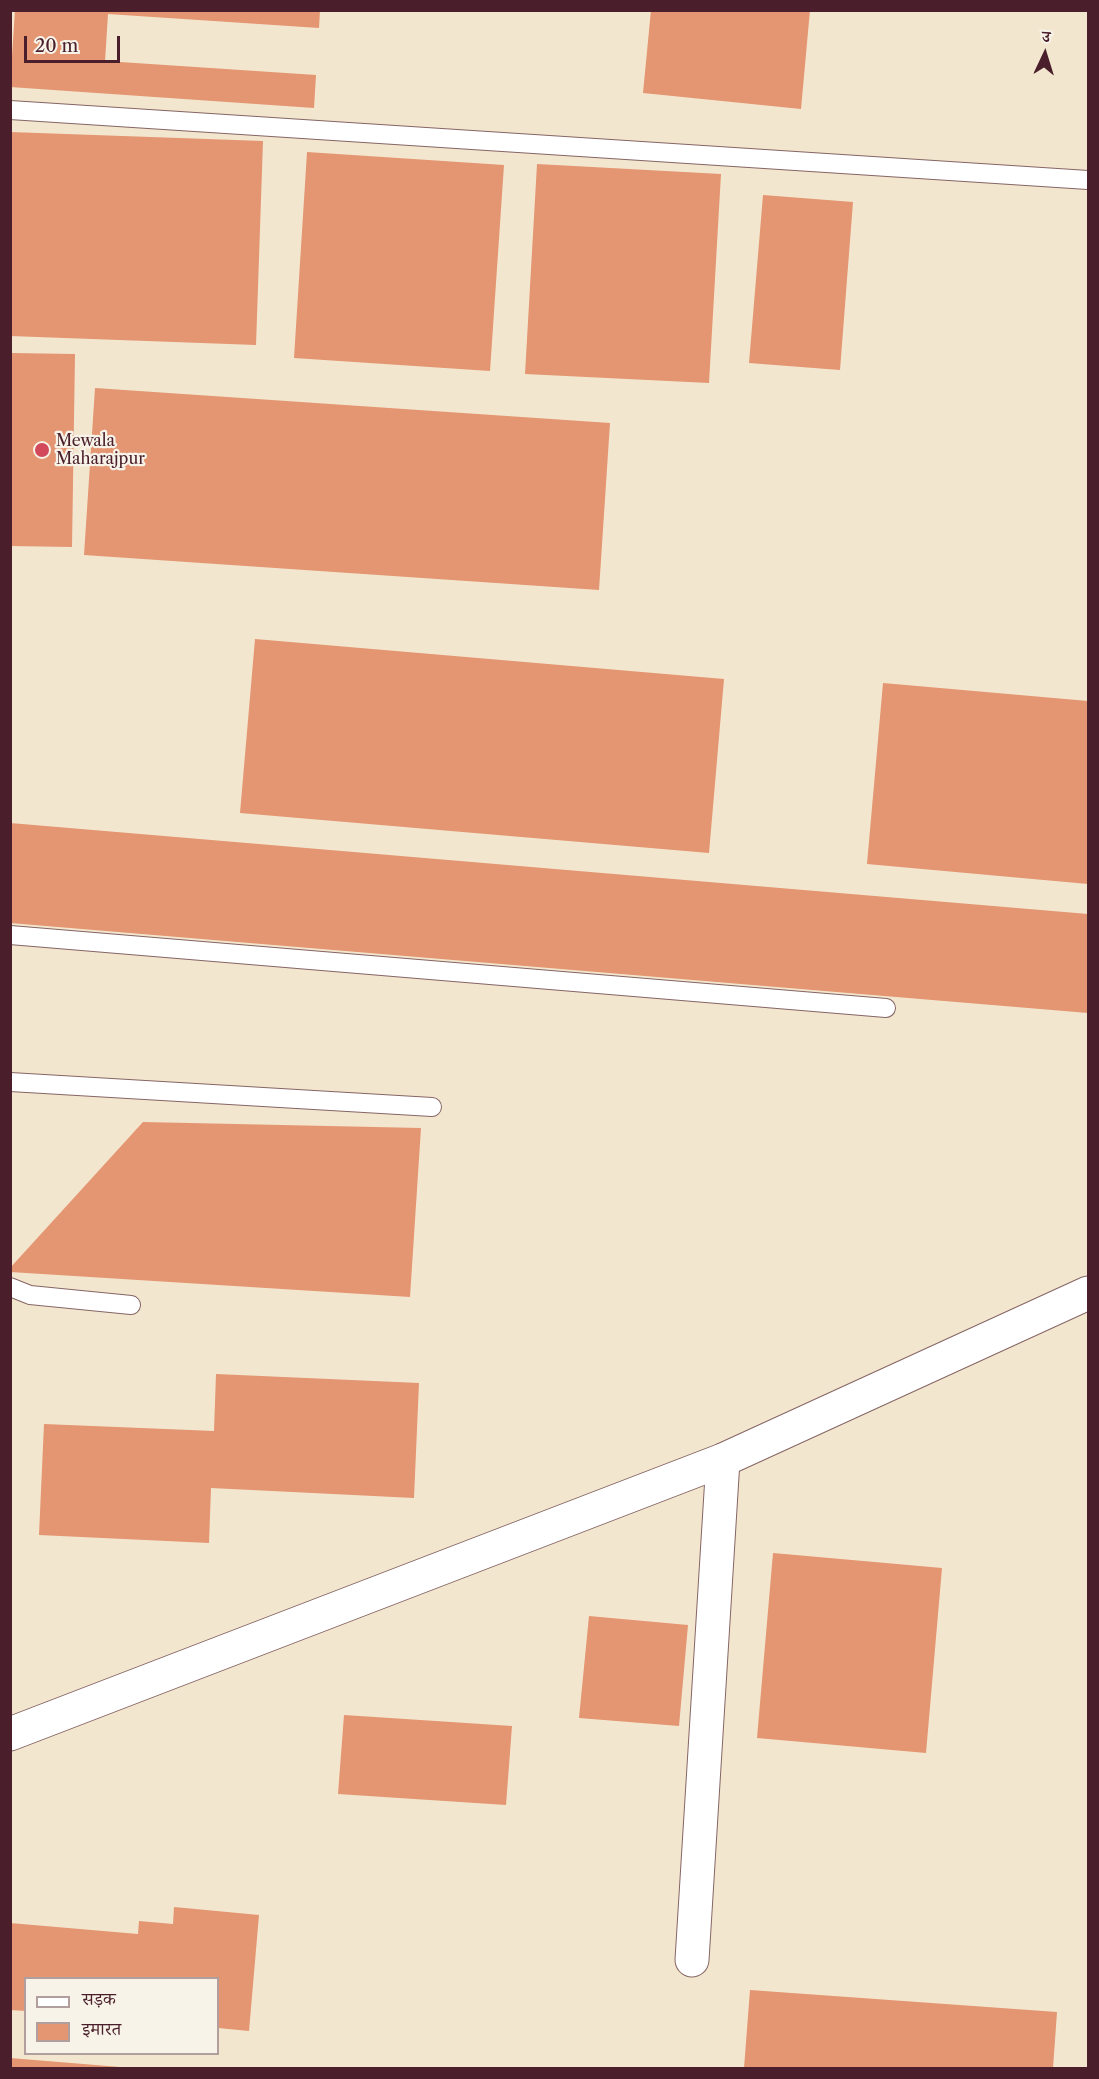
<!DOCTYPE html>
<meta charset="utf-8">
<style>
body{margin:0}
#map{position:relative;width:1099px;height:2079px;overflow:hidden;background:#f3e6cf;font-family:"Libre Caslon Text","Noto Serif Devanagari",serif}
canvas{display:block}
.frame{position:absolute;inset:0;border:12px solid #4a1f2b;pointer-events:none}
.legend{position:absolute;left:24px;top:1977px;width:195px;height:78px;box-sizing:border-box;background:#f7f3e8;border:2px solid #b29e9c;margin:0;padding:8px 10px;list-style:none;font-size:18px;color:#4a1f2b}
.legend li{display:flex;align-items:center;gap:12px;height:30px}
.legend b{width:30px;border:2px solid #b29e9c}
.north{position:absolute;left:1015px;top:24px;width:60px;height:60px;-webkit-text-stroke:4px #f7f3e8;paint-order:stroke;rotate:4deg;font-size:16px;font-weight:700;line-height:24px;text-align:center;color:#4a1f2b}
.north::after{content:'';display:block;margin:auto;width:21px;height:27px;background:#4a1f2b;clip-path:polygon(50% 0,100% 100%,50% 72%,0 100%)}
.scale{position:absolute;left:24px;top:36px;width:96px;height:27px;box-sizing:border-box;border:3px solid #4a1f2b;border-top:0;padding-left:8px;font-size:18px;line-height:21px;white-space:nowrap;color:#4a1f2b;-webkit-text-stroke:4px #f7f3e8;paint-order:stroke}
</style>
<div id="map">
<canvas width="1099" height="2079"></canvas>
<div class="frame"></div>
<ul class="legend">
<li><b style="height:8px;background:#fff"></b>सड़क</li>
<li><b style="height:16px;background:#e49571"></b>इमारत</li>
</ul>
<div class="north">उ</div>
<div class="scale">20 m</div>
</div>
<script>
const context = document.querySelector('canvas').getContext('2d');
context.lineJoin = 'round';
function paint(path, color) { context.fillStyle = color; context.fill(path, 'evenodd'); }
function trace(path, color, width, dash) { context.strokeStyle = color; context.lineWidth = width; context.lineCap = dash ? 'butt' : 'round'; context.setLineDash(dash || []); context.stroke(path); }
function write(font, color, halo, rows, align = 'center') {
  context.font = font + ' "Libre Caslon Text",serif'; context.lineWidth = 4.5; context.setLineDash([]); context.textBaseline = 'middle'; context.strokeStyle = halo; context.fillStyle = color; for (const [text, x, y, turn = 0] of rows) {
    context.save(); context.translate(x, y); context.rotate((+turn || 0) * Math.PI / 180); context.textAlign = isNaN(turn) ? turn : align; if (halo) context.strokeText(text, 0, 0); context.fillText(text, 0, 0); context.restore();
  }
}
const building = new Path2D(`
 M15 10H320L319 28 108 14 105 61 316 75 314 108 10 87Z
 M651 10H810L801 109 643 93Z
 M10 132 263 141 256 345 10 336Z
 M307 152 504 165 490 371 294 358Z
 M537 164 721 174 709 383 525 374Z
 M763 195 853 202 840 370 749 363Z
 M10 353 75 354 72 547 10 546Z
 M95 388 610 423 599 590 84 555Z
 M255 639 724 679 709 853 240 813Z
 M883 683 1088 701V884L867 864Z
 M10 823 1088 914V1013L10 923Z
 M143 1122 421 1128 410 1297 10 1272V1268Z
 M216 1374 419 1383 414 1498 211 1488 209 1543 39 1535 44 1424 214 1431Z
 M773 1553 942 1568 926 1753 757 1738Z
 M589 1616 688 1625 679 1726 579 1718Z
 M344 1715 512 1726 506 1805 338 1794Z
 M174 1907 259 1915 249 2031 218 2028V1978H26V2011L10 2010V1923L138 1934 139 1921 173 1924Z
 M750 1990 1057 2012 1053 2068H744Z
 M10 2058 120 2067V2068H10Z`);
const service = new Path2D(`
 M10 110 1088 180
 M10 935 886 1008
 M10 1082 432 1107
 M10 1287 30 1295 131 1305`);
const minor = new Path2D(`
 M692 1960 723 1460`);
const tertiary = new Path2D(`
 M10 1734 723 1460 1088 1293`);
const markers = [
 [42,450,8,"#d1495b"]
];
const poiNames = [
 ["Mewala",56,441],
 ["Maharajpur",56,459]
];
paint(building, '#e49571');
trace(service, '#856564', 20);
trace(minor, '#856564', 35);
trace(tertiary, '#856564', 35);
trace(service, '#fff', 18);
trace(minor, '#fff', 33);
trace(tertiary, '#fff', 33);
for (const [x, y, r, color] of markers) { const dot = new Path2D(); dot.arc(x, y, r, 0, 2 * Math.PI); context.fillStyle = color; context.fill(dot); trace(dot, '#f7f3e8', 2); }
write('16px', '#4a1f2b', '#f7f3e8', poiNames, 'left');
</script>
